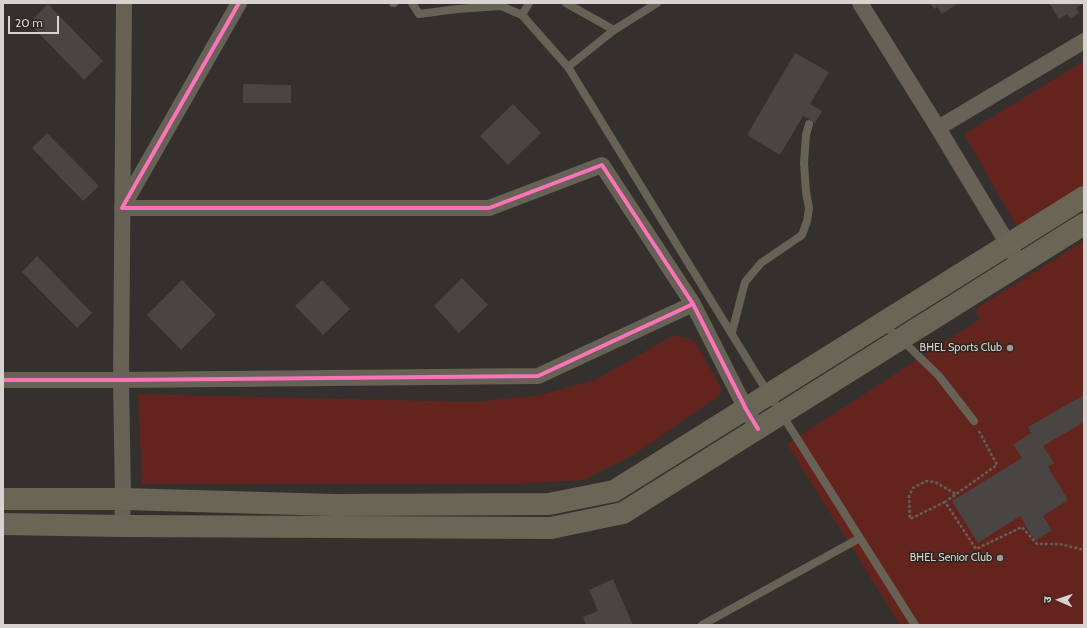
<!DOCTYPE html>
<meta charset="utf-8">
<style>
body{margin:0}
#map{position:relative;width:1087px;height:628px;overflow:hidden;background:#33302e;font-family:Cabin,"Noto Sans Devanagari",sans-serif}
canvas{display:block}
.frame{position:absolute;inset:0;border:4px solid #d7d3d0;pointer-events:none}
.north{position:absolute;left:1039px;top:580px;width:40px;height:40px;-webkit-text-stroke:3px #2c2621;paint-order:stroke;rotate:272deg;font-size:11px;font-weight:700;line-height:16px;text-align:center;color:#d7d3d0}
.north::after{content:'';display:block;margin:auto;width:14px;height:18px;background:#d7d3d0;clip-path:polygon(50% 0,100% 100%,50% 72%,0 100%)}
.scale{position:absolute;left:8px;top:16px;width:51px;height:18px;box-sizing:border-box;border:2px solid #d7d3d0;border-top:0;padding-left:5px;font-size:12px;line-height:14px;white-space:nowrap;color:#d7d3d0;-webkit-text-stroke:3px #2c2621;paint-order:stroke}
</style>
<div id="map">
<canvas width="1087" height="628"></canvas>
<div class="frame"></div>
<div class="north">उ</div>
<div class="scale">20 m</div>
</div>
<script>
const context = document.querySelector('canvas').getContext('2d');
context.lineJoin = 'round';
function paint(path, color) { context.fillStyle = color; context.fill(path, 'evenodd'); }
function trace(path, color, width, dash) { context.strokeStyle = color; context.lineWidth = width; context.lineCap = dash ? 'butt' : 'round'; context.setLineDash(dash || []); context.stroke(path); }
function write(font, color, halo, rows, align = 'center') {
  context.font = font + ' Cabin,sans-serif'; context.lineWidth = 3; context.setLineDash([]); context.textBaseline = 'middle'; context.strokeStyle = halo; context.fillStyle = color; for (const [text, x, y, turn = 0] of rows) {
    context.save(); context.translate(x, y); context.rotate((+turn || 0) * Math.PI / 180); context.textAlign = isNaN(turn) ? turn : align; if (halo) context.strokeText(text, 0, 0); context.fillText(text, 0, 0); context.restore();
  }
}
const green = new Path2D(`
 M1084 61V185L1017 227 964 134Z
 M1084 241V625H900L787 444 980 319 975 309Z
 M674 335 694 340 721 387 720 395 635 454 583 480 514 484H142L138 394 474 402 541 395 597 379Z`);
const building = new Path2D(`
 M930 3H959L942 14 937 7 934 9Z
 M1049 3H1084L1076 8 1079 13 1070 19 1067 14 1059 19Z
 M48 4 103 61 84 80 29 23Z
 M795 53 829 72 810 104 822 111 815 123 803 116 780 155 747 135Z
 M243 84 291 85V103H243Z
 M513 104 541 133 508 165 480 136Z
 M47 133 99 186 83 201 32 148Z
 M37 256 92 313 77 328 22 272Z
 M462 278 488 305 459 333 434 306Z
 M182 280 216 315 181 350 147 315Z
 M322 280 350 309 323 335 295 306Z
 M1084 395V422L1043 446 1054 463 1048 467 1068 500 1043 516 1052 530 1035 541 1020 516 978 543 952 501 1022 458 1013 445 1031 433 1028 427Z
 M613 579 633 625H586L583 617 598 611 589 590Z`);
const path = new Path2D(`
 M979 431 997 465 945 502 976 549 1022 527 1037 544H1060L1084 550
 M945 502 910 519 909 496 913 488 926 481 935 482 956 494`);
const service = new Path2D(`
 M393 3H394
 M412 3 419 14 457 9 501 6 522 15 568 67
 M566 3 614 30
 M657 3 614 30 568 67 755 372 915 625
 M522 15 529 3
 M882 324 901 339 939 376 974 421
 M732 332 745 282 761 263 802 235 807 221 809 208 806 192 804 163 806 135 809 124
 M702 625 860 538`);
const minor = new Path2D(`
 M239 3 122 208H489L602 165 693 304 746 409 758 429
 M860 3 938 128 1014 254
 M938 128 1084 41
 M3 380H121L538 376 693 304
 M122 526 123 499 121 380 124 3`);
const secondary = new Path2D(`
 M3 499H123L335 505 549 504 614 491 1084 197
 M3 524 122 526 551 528 623 513 1084 224`);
const cycleway = new Path2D(`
 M239 3 122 208H489L602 165 693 304 746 409 758 429
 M3 380H121L538 376 693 304`);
const markers = [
 [1010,348,4,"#9e9a97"],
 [1000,558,4,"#9e9a97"]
];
const poiNames = [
 ["BHEL Sports Club",1002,348],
 ["BHEL Senior Club",992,558]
];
paint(green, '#64241e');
paint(building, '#484543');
trace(path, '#646058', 2.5, [3, 2]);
trace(service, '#676156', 8);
trace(minor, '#676156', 16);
trace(secondary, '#6b6556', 22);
trace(cycleway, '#fb73b8', 4);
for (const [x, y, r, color] of markers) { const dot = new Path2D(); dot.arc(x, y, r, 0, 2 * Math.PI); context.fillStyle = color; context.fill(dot); trace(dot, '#2c2621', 1.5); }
write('11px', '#d7d3d0', '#2c2621', poiNames, 'right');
</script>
